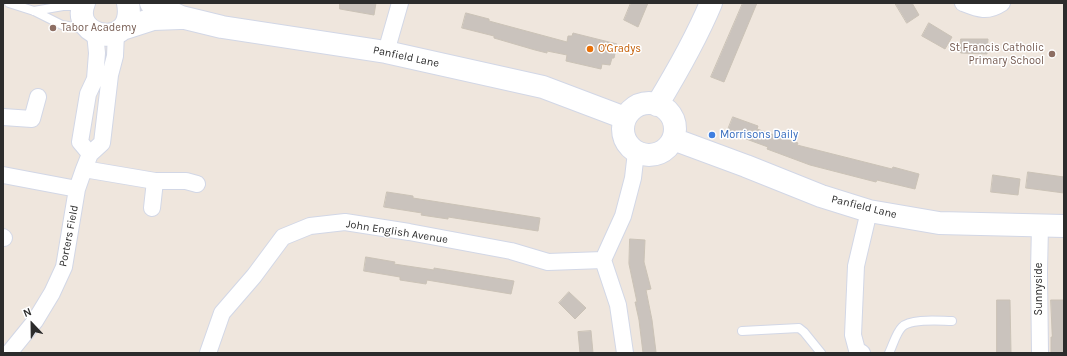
<!DOCTYPE html>
<style>
body{margin:0}
#map{position:relative;width:1067px;height:356px;overflow:hidden;background:#efe6dd;font-family:Karla,sans-serif}
canvas{display:block}
.frame{position:absolute;inset:0;border:4px solid #2c2c2c;pointer-events:none}
.north{position:absolute;left:12px;top:304px;width:40px;height:40px;-webkit-text-stroke:3px #fff;paint-order:stroke;rotate:338deg;font-size:11px;font-weight:700;line-height:16px;text-align:center;color:#2c2c2c}
.north::after{content:'';display:block;margin:auto;width:14px;height:18px;background:#2c2c2c;clip-path:polygon(50% 0,100% 100%,50% 72%,0 100%)}
</style>
<div id="map">
<canvas width="1067" height="356"></canvas>
<div class="frame"></div>
<div class="north">N</div>
</div>
<script>
const context = document.querySelector('canvas').getContext('2d');
context.lineJoin = 'round';
function paint(path, color) { context.fillStyle = color; context.fill(path, 'evenodd'); }
function trace(path, color, width, dash) { context.strokeStyle = color; context.lineWidth = width; context.lineCap = dash ? 'butt' : 'round'; context.setLineDash(dash || []); context.stroke(path); }
function write(font, color, halo, rows, align = 'center') {
  context.font = font + ' Karla,sans-serif'; context.lineWidth = 3; context.setLineDash([]); context.textBaseline = 'middle'; context.strokeStyle = halo; context.fillStyle = color; for (const [text, x, y, turn = 0] of rows) {
    context.save(); context.translate(x, y); context.rotate((+turn || 0) * Math.PI / 180); context.textAlign = isNaN(turn) ? turn : align; if (halo) context.strokeText(text, 0, 0); context.fillText(text, 0, 0); context.restore();
  }
}
const building = new Path2D(`
 M340 3H376L374 15 340 9Z
 M631 3H648L638 27 624 20Z
 M743 3H757L724 82 711 77Z
 M895 3H912L919 15 907 23Z
 M466 13 489 19V21L567 42 568 36H572L573 33 617 44 614 58H612L610 65 602 64 601 69 566 61 567 55 547 51V53L535 50 494 38V36L462 28Z
 M929 23 952 37 945 49 922 36Z
 M961 39H988L987 54 961 53Z
 M733 117 758 126 757 129 798 143 797 145 892 169 893 167 919 174 915 189 877 180 876 182 810 165 767 149 768 147 727 132Z
 M1028 172 1064 177V193L1026 188Z
 M993 175 1020 179 1018 195 991 192Z
 M387 192 413 196V198L540 218 538 231 448 217V219L421 215 422 213 384 207Z
 M630 239 645 240 644 262 651 289 646 290 652 320 656 352 643 353 639 320 635 302H637L629 264Z
 M366 257 395 262 394 264 434 270V268L514 281 511 294 427 280 426 284 400 280V277L364 271Z
 M569 292 586 308 575 319 559 303Z
 M997 300H1010L1011 353H997Z
 M1051 300H1064V353H1051V337H1052Z
 M591 331 593 353H580L578 332Z`);
const lane = new Path2D(`
 M9 3 34 11 62 25 86 29
 M34 11 63 6H83
 M742 331 799 328 804 332 821 353
 M889 353C893 345 896 333 902 327 911 318 940 321 952 321`);
const street = new Path2D(`
 M963 3C978 9 987 13 1002 3
 M386 52 400 3
 M3 117 32 119 38 97
 M90 154 80 142 88 94 95 79 97 53 95 33
 M84 169 155 181H186L197 184
 M3 175 77 189
 M152 208 155 181
 M1040 225 1039 272 1040 353
 M3 237 4 238
 M9 353 35 321 52 293 64 267 77 189 84 169 90 154 102 143 110 75 115 56 116 33
 M208 353 222 313 254 276 283 237 310 226 345 222 409 232 511 251 548 262 603 260
 M625 353 618 305 603 260 623 216 633 178 636 152
 M862 353 857 350 853 335 856 266 869 211`);
const secondary = new Path2D(`
 M84 3C69 39 137 51 128 3
 M151 3 181 17 222 27 386 52 543 87 625 118
 M122 29 153 19 180 18
 M623 129a26 26 0 1 1 52 0a26 26 0 1 1-52 0Z
 M657 105C677 72 696 39 711 3
 M673 139 746 166 821 196 869 211 939 223 1064 226`);
const markers = [
 [53,28,4,"#8d6e63"],
 [590,49,4,"#e8710a"],
 [1052,54,4,"#8d6e63"],
 [712,135,4,"#3f7fe0"]
];
const educationNames = [
 ["Tabor Academy",61,28],
 ["St Francis Catholic",1044,48,"right"],
 ["Primary School",1044,61,"right"]
];
const foodNames = [
 ["O'Gradys",598,49]
];
const streetNames = [
 ["Panfield Lane",406,57,12],
 ["Panfield Lane",864,207,14],
 ["John English Avenue",397,232,9],
 ["Porters Field",69,236,-79],
 ["Sunnyside",1039,289,-90]
];
const shopNames = [
 ["Morrisons Daily",720,135]
];
paint(building, '#cac3bd');
trace(building, '#cac2b6', 1);
trace(lane, '#d2d7e6', 10);
trace(street, '#d2d7e6', 18);
trace(secondary, '#d2d7e6', 24);
trace(lane, '#fff', 8);
trace(street, '#fff', 16);
trace(secondary, '#fff', 22);
for (const [x, y, r, color] of markers) { const dot = new Path2D(); dot.arc(x, y, r, 0, 2 * Math.PI); context.fillStyle = color; context.fill(dot); trace(dot, '#fff', 1.5); }
write('11px', '#785e54', '#fff', educationNames, 'left');
write('11px', '#c56008', '#fff', foodNames, 'left');
write('11px', '#2c2c2c', '#fff', streetNames);
write('11px', '#366cbe', '#fff', shopNames, 'left');
</script>
